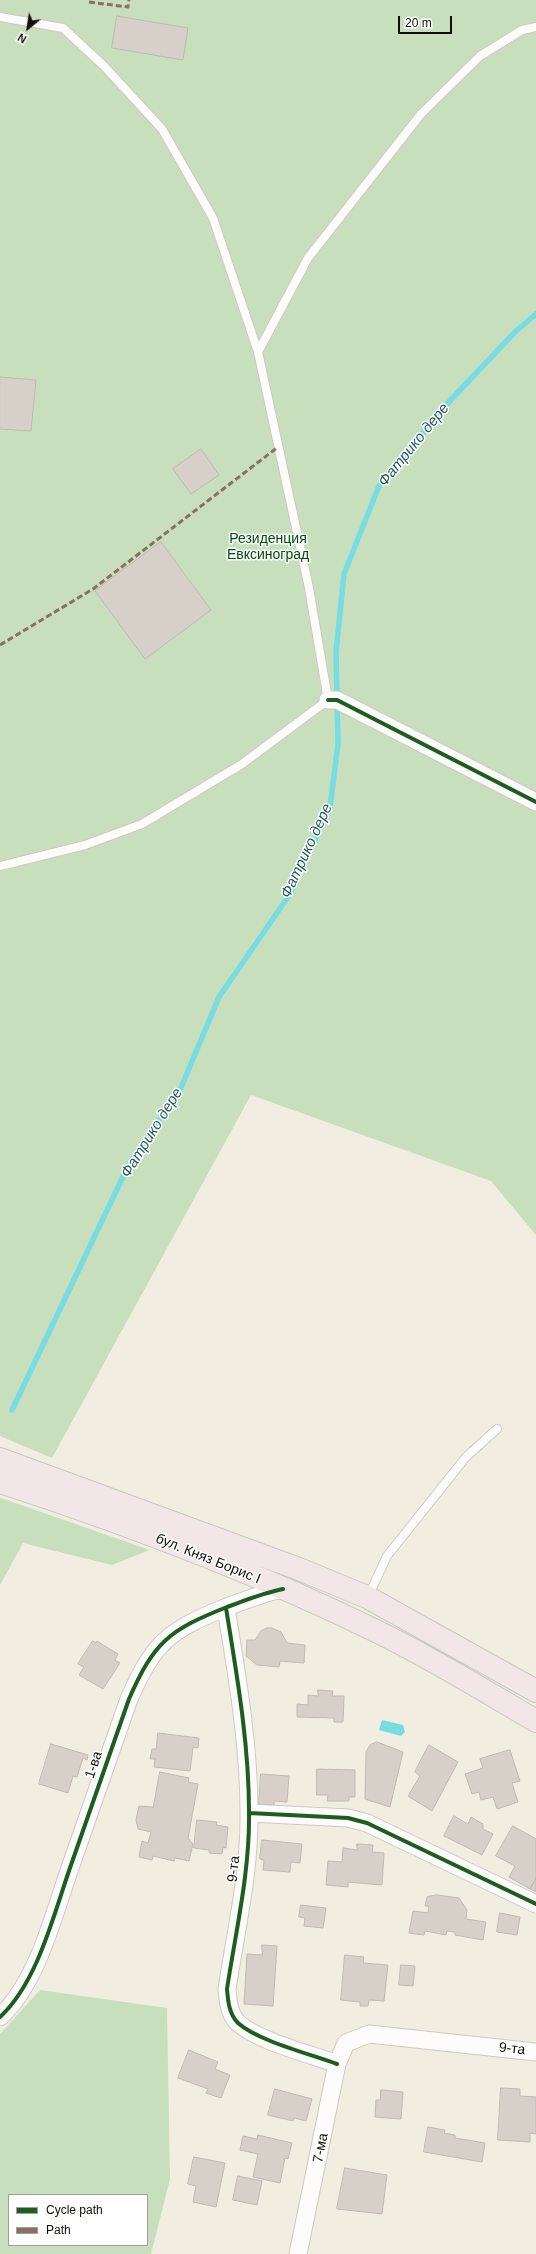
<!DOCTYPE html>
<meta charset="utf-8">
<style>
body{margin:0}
#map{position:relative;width:536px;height:2254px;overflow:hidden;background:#f2ede1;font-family:Arial,sans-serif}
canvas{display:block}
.legend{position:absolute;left:8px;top:2194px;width:140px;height:52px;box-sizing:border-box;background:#fff;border:1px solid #9f9e9b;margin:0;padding:5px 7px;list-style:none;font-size:12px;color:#100d06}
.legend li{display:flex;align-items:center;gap:8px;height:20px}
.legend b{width:20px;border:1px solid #9f9e9b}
.north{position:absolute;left:8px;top:8px;width:40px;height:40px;-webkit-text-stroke:3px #fff;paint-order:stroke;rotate:210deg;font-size:11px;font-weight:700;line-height:16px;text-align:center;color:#100d06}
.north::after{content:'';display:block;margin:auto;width:14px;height:18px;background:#100d06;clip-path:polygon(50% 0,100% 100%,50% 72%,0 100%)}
.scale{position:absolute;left:398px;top:16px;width:54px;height:18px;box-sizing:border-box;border:2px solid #100d06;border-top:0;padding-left:5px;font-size:12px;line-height:14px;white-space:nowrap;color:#100d06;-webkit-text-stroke:3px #fff;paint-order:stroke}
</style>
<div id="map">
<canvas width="536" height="2254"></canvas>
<ul class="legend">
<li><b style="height:5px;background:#1b5e20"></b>Cycle path</li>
<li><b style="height:5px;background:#8d6e63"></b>Path</li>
</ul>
<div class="north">N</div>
<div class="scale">20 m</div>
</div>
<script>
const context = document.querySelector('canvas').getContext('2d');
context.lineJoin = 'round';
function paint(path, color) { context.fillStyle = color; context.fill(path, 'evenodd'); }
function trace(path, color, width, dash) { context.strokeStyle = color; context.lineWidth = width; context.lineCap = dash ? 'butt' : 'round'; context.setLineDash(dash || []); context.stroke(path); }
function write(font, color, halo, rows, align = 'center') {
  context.font = font + ' Arial,sans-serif'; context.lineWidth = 3; context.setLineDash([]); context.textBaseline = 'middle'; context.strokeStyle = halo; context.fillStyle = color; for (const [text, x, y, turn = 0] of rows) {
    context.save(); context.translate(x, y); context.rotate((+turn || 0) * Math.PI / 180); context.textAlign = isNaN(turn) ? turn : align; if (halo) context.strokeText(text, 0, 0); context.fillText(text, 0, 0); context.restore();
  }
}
const green = new Path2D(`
 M0 0H536V1235L491 1181 251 1095 52 1458 0 1436Z
 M0 1497 1 1498 150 1550 112 1565 23 1543 0 1585Z
 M40 1990 167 2008 170 2179 151 2254H0V2034ZM9 2195H147V2245H9Z`);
const water = new Path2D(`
 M382 1720 403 1725 405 1732 401 1736 379 1730Z`);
const stream = new Path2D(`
 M12 1410 129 1164 180 1090 219 997 290 894 330 807 338 744 336 652 344 574 379 486 445 406 515 332 536 314`);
const building = new Path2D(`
 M117 16 188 28 183 60 112 48Z
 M0 377 36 380 31 431 0 429Z
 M201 449 219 475 191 494 173 469Z
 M161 542 211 610 145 659 95 591Z
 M267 1628H272L281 1632 287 1643 305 1645 304 1663 280 1661 279 1667 257 1665 246 1656 247 1640H255L261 1631Z
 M93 1641 96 1643 97 1641 118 1654 115 1660 120 1663 103 1689 79 1675 84 1667 78 1664Z
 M318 1690 333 1691 332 1696H344L343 1722H334V1718L297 1717V1704L308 1705V1695L318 1696Z
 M158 1733 199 1738 198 1748 193 1747 190 1771 154 1767 155 1759H150L152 1749H156Z
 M377 1742 403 1752 390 1807 365 1799 366 1752 370 1745Z
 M51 1744 88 1755 87 1760 83 1758 77 1777 73 1776 68 1793 39 1784Z
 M429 1745 458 1762 432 1811 408 1796 420 1776 415 1772Z
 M510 1750 520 1781 512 1783 518 1802 497 1809 493 1797 481 1800 479 1792 472 1794 465 1774 483 1768 480 1759Z
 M317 1769 355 1770V1797H349V1801H327L328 1795H317Z
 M160 1772 189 1778 188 1782 198 1784 188 1838 193 1844 189 1861 175 1858 174 1861 153 1856 152 1860 139 1857 142 1841 148 1843 151 1832 138 1829 136 1820 139 1806 153 1807Z
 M261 1774 289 1776 287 1802 274 1801V1805L259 1804Z
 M454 1816 468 1824 471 1817 483 1824V1829L493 1834 482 1855 444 1836Z
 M197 1820 217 1822 216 1825 228 1827 226 1848 223 1847 222 1854 209 1853V1850L194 1848Z
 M513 1826 536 1839V1879L530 1889 509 1877 515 1866 496 1856Z
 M262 1840 302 1844 300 1863 291 1862 290 1872 263 1870 264 1860 260 1859Z
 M357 1844 373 1845 372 1852 384 1853 382 1885 348 1882V1887L326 1885 328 1861 342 1862 343 1848 357 1850Z
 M536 1879V1892L530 1889Z
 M437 1895 459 1898 467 1910 466 1919 486 1922 483 1940 455 1935V1932L447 1931 446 1935 425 1931 424 1935 409 1933 413 1911 428 1913 429 1906H425L427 1897Z
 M301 1905 326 1908 323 1928 304 1926 305 1918 299 1917Z
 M500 1913 520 1917 517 1935 497 1932Z
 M262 1945 277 1946 273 2006 244 2004 247 1954 262 1955Z
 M345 1955 364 1957 363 1963 388 1965 384 2001 369 2000 368 2006H360V2002L341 2000Z
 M401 1965 415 1966 413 1986 399 1985Z
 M189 2050 218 2062 215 2069 230 2075 221 2098 206 2093 208 2089 178 2078Z
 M501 2088 520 2089V2096L536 2097V2134L530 2133V2142L498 2140Z
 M275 2089 312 2099 306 2121 294 2118 293 2121 268 2115Z
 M381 2090 403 2092 401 2119 375 2117 376 2100H380Z
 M428 2127 445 2130 444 2133 455 2135V2138L485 2143 482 2162 424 2152Z
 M258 2135 292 2143 288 2159 285 2158 280 2183 253 2177 258 2154 240 2150 243 2136 257 2139Z
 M194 2157 225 2163 216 2207 193 2202 196 2186 188 2184Z
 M345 2168 387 2175 382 2214 337 2209Z
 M238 2176 262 2181 257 2205 233 2200Z`);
const service = new Path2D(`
 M0 17 63 28 104 66 162 129 213 218 258 352
 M0 866 85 845 142 824 242 764 328 700 309 588 258 352 308 258 421 114 480 56 522 30 536 27
 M368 1597 387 1556 466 1457 497 1429`);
const minor = new Path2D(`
 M328 700H337L536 802
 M226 1608C237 1676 249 1743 249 1812 250 1871 236 1930 227 1989 228 2001 229 2014 238 2023 258 2041 310 2054 337 2064
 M249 1813 348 1818 367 1823 536 1904
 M0 2017C38 1982 54 1913 71 1865 90 1810 109 1755 129 1699 154 1642 169 1630 227 1607 246 1600 263 1593 283 1589
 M298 2254 337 2064 346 2043 369 2034 536 2052`);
const trunk = new Path2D(`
 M0 1459 299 1569 367 1597 536 1691
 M0 1482C129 1524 258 1573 380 1633 433 1659 485 1691 536 1721`);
const quiet = new Path2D(`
 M89 2 128 7 129 0
 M0 645 93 589 278 447`);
const cycleway = new Path2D(`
 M328 700H337L536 802
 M226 1608C237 1676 249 1743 249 1812 250 1871 236 1930 227 1989 228 2001 229 2014 238 2023 258 2041 310 2054 337 2064
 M249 1813 348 1818 367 1823 536 1904
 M0 2017C38 1982 54 1913 71 1865 90 1810 109 1755 129 1699 154 1642 169 1630 227 1607 246 1600 263 1593 283 1589`);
const parkNames = [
 ["Резиденция",268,539],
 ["Евксиноград",268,555]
];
const streetNames = [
 ["бул. Княз Борис I",208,1559,22],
 ["1-ва",94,1765,-71],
 ["9-та",234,1869,-84],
 ["9-та",512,2049,6],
 ["7-ма",321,2148,-79]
];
const waterNames = [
 ["Фатрико дере",414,445,-51],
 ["Фатрико дере",307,851,-65],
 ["Фатрико дере",152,1133,-58]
];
paint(green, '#c7dfbd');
paint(water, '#78dce3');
trace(stream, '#78dce3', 5.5);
paint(building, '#d7d0c9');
trace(building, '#c0b9b3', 1);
trace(service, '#cecac0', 10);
trace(minor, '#cecac0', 19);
trace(trunk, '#cac8c3', 24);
trace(service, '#fdfcfa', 8);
trace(minor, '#fdfcfa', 17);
trace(trunk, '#f2e6e7', 22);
trace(quiet, '#8d6e63', 3, [6, 3]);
trace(cycleway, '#1b5e20', 4);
write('14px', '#004d06', '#fff', parkNames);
write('14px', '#100d06', '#fff', streetNames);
write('italic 15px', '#215b62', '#fff', waterNames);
</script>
